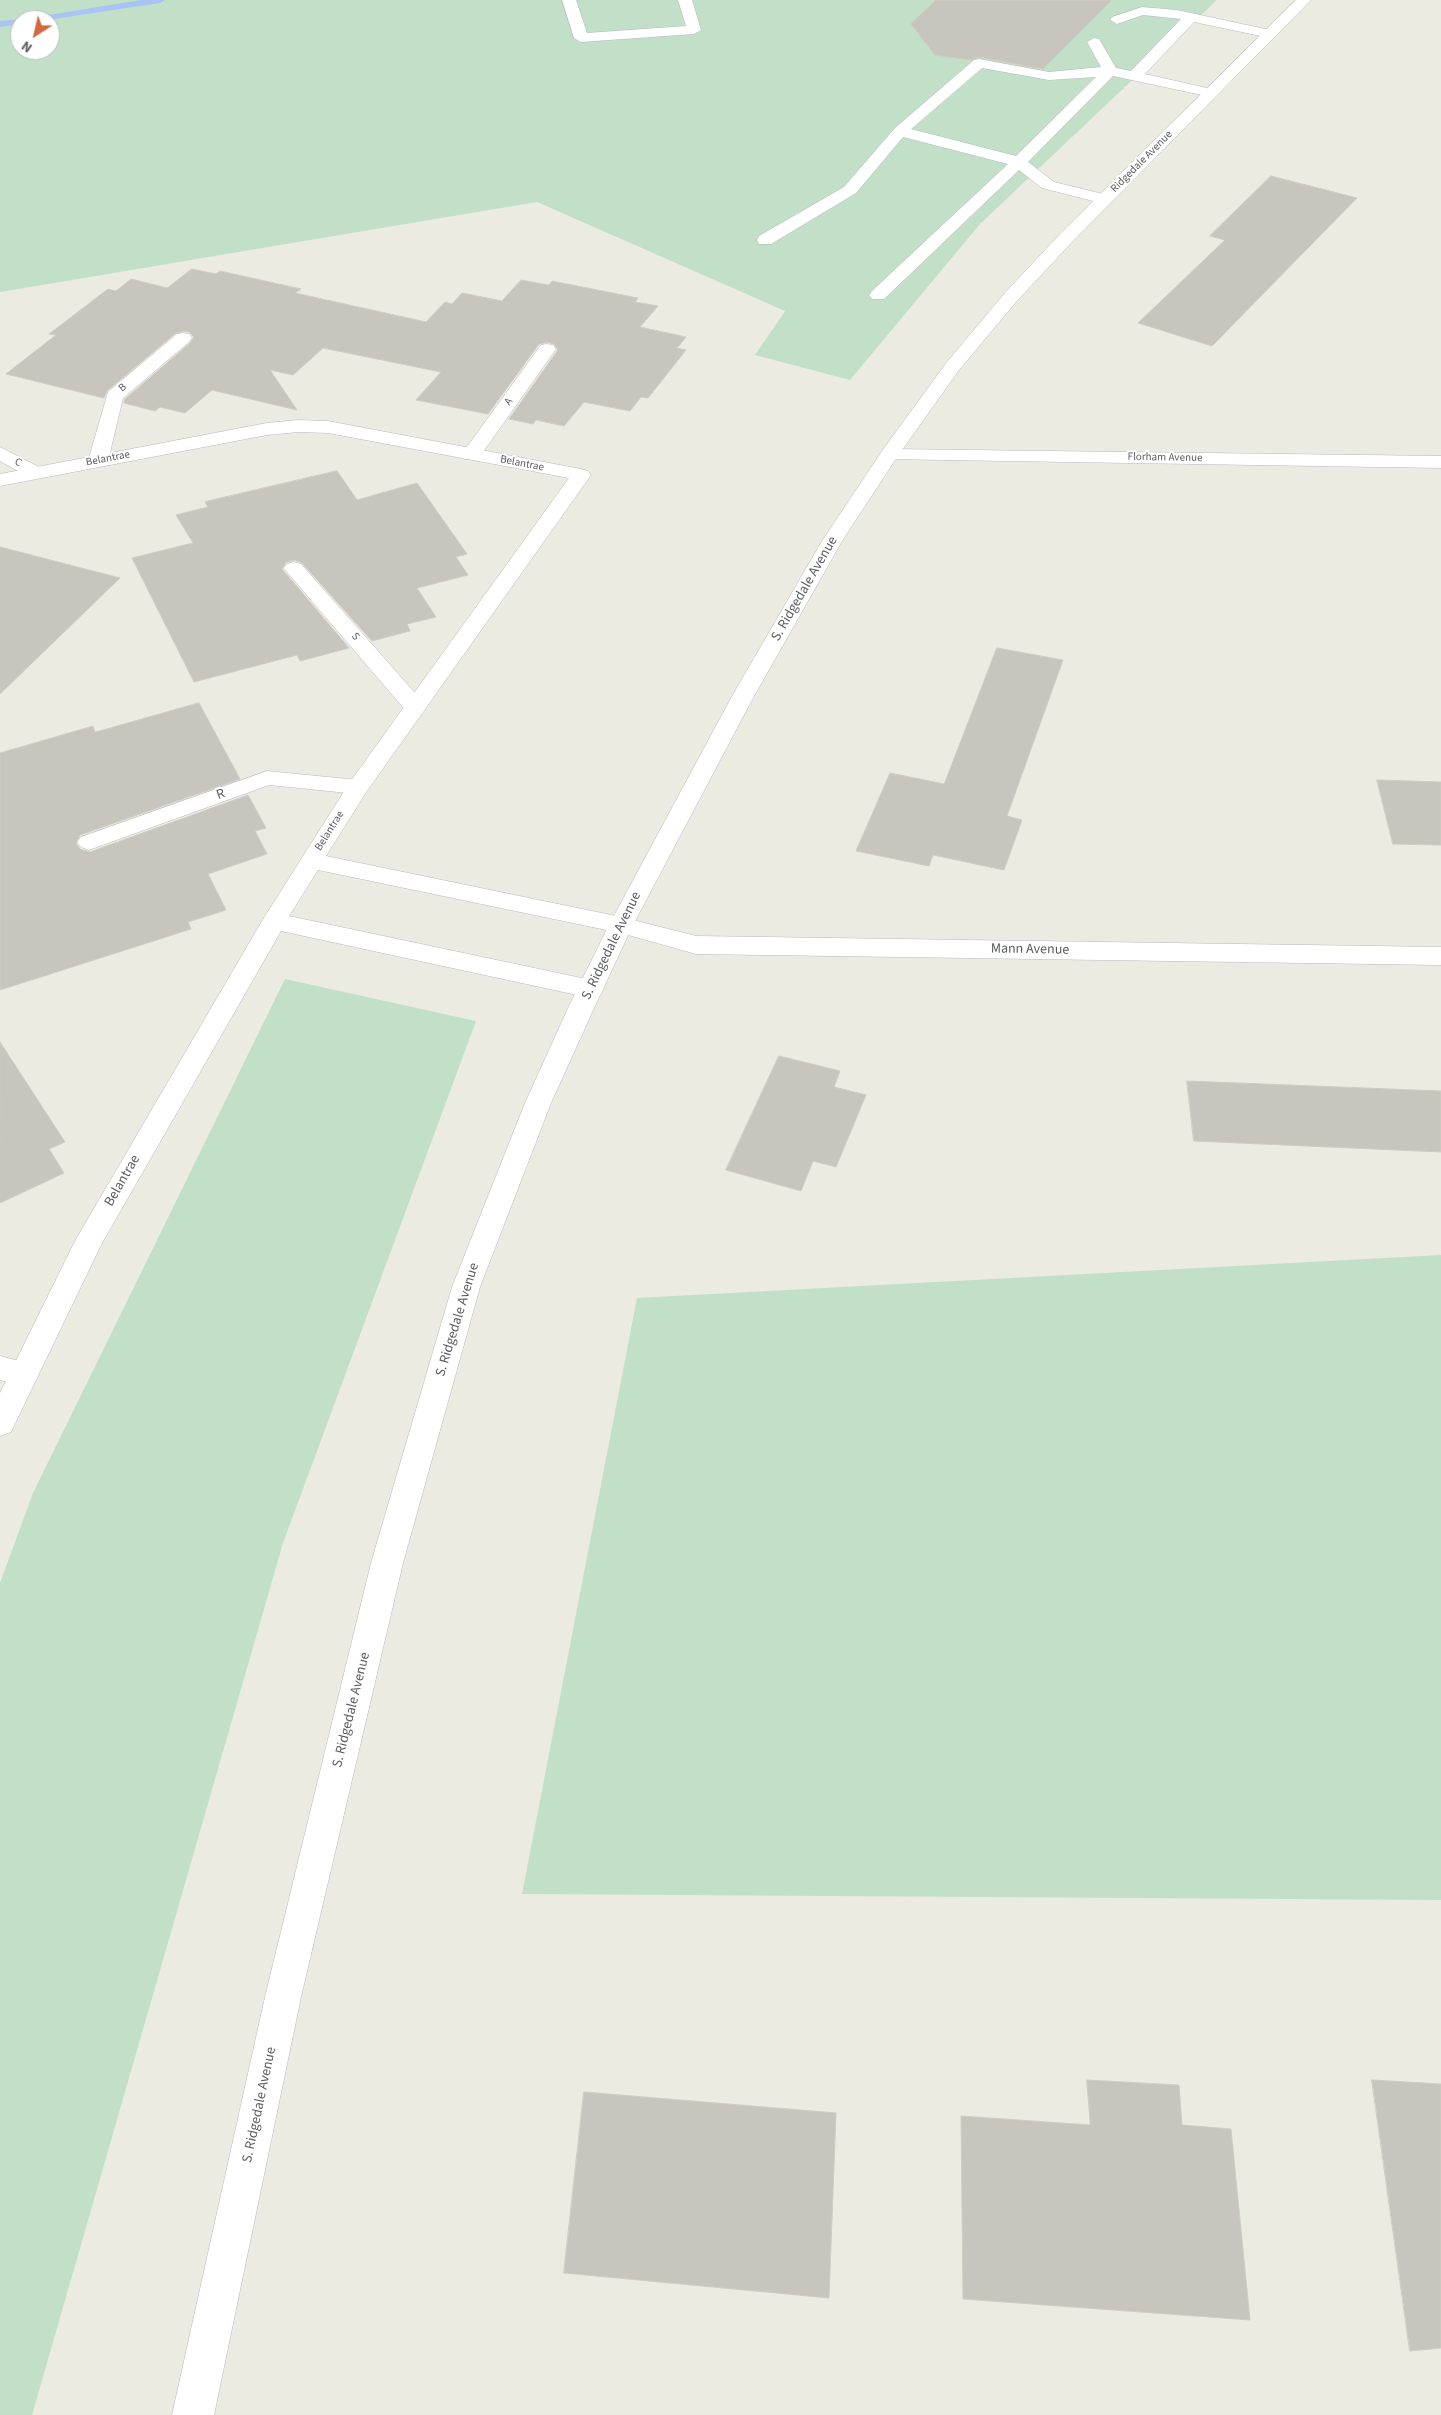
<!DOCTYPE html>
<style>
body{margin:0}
#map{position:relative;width:1441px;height:2415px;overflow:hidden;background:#ebebe2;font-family:"Source Sans 3",sans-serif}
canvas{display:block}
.north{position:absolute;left:10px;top:10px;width:50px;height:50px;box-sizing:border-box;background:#fff;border:1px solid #bdbec0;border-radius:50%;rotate:215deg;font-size:14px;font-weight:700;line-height:20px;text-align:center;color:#5a5c61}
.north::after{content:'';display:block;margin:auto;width:18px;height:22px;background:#d4683f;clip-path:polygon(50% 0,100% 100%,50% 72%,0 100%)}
</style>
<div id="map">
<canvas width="1441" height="2415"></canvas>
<div class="north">N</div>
</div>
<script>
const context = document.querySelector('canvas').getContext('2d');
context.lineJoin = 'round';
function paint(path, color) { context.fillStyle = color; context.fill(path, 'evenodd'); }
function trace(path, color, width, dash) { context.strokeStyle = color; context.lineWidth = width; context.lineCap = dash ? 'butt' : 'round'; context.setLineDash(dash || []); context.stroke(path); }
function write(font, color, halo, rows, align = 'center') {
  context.font = font + ' "Source Sans 3",sans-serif'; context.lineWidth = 4; context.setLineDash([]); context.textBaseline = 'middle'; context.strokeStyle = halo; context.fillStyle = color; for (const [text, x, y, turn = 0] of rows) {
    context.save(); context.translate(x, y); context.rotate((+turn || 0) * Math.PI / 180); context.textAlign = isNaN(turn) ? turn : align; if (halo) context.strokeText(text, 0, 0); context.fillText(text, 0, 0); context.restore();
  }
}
const green = new Path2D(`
 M0 0H1217L980 224 850 380 755 355 785 311 537 202 0 292ZM20 20H50V50H20Z
 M285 979 476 1021 283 1543 32 2415H0V1583L33 1493Z
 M1441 1255V1900L522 1894 637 1298Z`);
const stream = new Path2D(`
 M141 0H165L160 3 47 20H20V24L0 27V21L24 19Z`);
const building = new Path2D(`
 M936 0H1112L1043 69 979 57 971 60 935 55 911 24Z
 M1271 176 1357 198 1212 346 1138 323 1225 240 1210 236Z
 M192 269 216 274 220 271 301 289 295 293 426 322 445 302 452 304 462 293 502 301 521 280 549 285 552 281 638 298 635 302 658 306 640 327 686 337 677 348 686 350 648 398 641 397 630 411 584 402 564 426 536 420 533 424 509 419 558 350 554 344 547 342 539 344 488 414 416 400 441 372 323 348 293 375 270 370 297 410 212 390 185 413 160 407 155 411 124 403 125 399 190 343 194 337 189 332 183 331 176 333 107 391 104 398 6 374 56 335 49 334 108 289 116 291 131 279 167 288Z
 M337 471 357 500 417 483 467 554 456 557 468 575 417 588 436 617 407 624 410 631 372 641 302 563 295 560 286 562 282 569 349 648 300 661 297 655 194 682 132 558 193 543 176 515 208 507 205 502Z
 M0 547 120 578 0 694Z
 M997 648 1063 660 1007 816 1022 820 1004 870 933 855 929 866 856 851 890 773 944 784Z
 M199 703 240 779 80 835 76 843 80 849 90 852 248 795 266 828 255 831 267 854 208 874 226 910 188 922 191 929 0 990V753L93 726 95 732Z
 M1377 780 1441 782V845L1393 844Z
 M0 1042 65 1142 49 1149 64 1173 0 1203Z
 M779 1056 840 1071 834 1087 866 1095 836 1167 813 1161 801 1191 726 1170Z
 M1187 1081 1441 1091V1152L1194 1141Z
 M1087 2080 1179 2085 1182 2125 1231 2129 1250 2320 963 2299 961 2116 1090 2125Z
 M1372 2080 1441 2084V2348L1410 2351Z
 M584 2092 836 2113 829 2298 564 2273Z`);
const service = new Path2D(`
 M562 0H576L587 33 686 26 678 0H692L701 30 694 34 581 42 574 38Z
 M1142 7 1177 10 1270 30 1277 34 1270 38 1194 22 1145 74 1216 90 1218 93 1216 96 1211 97 1113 76 1028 162 1054 182 1111 196 1113 199 1111 202 1105 204 1042 188 1019 170 884 299H872L869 295 872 291 1008 164 903 137 856 193 771 244H759L757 240 759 236 844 187 895 128 974 60 979 59 1049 72 1101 67 1087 42 1094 38 1099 39 1116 68 1131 71 1181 19 1143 15 1117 24 1110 20 1112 17ZM982 68 1049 80 1096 77 1016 156 911 129Z
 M183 333 189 334 192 338 189 342 123 398 108 461 105 465H91L88 461 108 392 177 334Z
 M547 344 553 345 556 349 478 459H464L462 455 464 451 541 345Z
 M0 447 43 469 46 473 43 477H29L0 461Z
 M294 562 301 564 423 702 426 707 423 712 415 714 407 712 287 572 284 568 287 564Z
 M267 771 358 780 366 782 369 787 366 792 358 794 269 785 97 847 89 850 81 847 77 842 81 837Z
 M0 1356 34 1365 39 1374 34 1383 24 1386 0 1380Z`);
const minor = new Path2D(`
 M298 420 328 421 581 469 588 471 591 475 367 791 326 856 621 917 696 936 1441 947V965L696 954 621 933 318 870 289 916 591 980 600 983 604 989 600 995 591 998 281 931 101 1245 11 1432 0 1436V1393L75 1241 262 921 350 782 569 478 328 433 298 432 267 435 0 486V474L267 423Z
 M889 449 1441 456V468L882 459 880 455 882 451Z`);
const secondary = new Path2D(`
 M1296 0H1311L1073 241 1016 302 959 370 897 457 842 541 753 698 633 925 595 1006 551 1103 480 1287 403 1563 301 1997 214 2415H172L265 1997 371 1563 452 1287 525 1103 569 1006 609 925 731 698 822 541 882 451 947 362 1004 294 1061 233Z`);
const farStreetnames = [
 ["Ridgedale Avenue",1142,162,-45],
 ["B",123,388,-40],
 ["A",509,402,-54],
 ["Florham Avenue",1165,458,1],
 ["Belantrae",108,459,-11],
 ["C",18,463,29],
 ["Belantrae",522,464,11],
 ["S",355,637,49],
 ["Belantrae",330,831,-58]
];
const streetNames = [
 ["S. Ridgedale Avenue",805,589,-60],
 ["R",221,795,-20],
 ["S. Ridgedale Avenue",612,946,-64],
 ["Mann Avenue",1030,950,1],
 ["Belantrae",123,1181,-60],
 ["S. Ridgedale Avenue",458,1320,-73],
 ["S. Ridgedale Avenue",352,1710,-76],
 ["S. Ridgedale Avenue",260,2105,-78]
];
paint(green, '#c1e0c7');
paint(stream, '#a8c4f5');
paint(building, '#c7c5be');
trace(building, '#cfcdc1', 1);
trace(service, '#b7b8bd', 1);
trace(minor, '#b7b8bd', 1);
trace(secondary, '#b7b9bf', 1);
paint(service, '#fff');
paint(minor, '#fff');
paint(secondary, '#fff');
write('11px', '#5a5c61', '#fff', farStreetnames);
write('14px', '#5a5c61', '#fff', streetNames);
</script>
